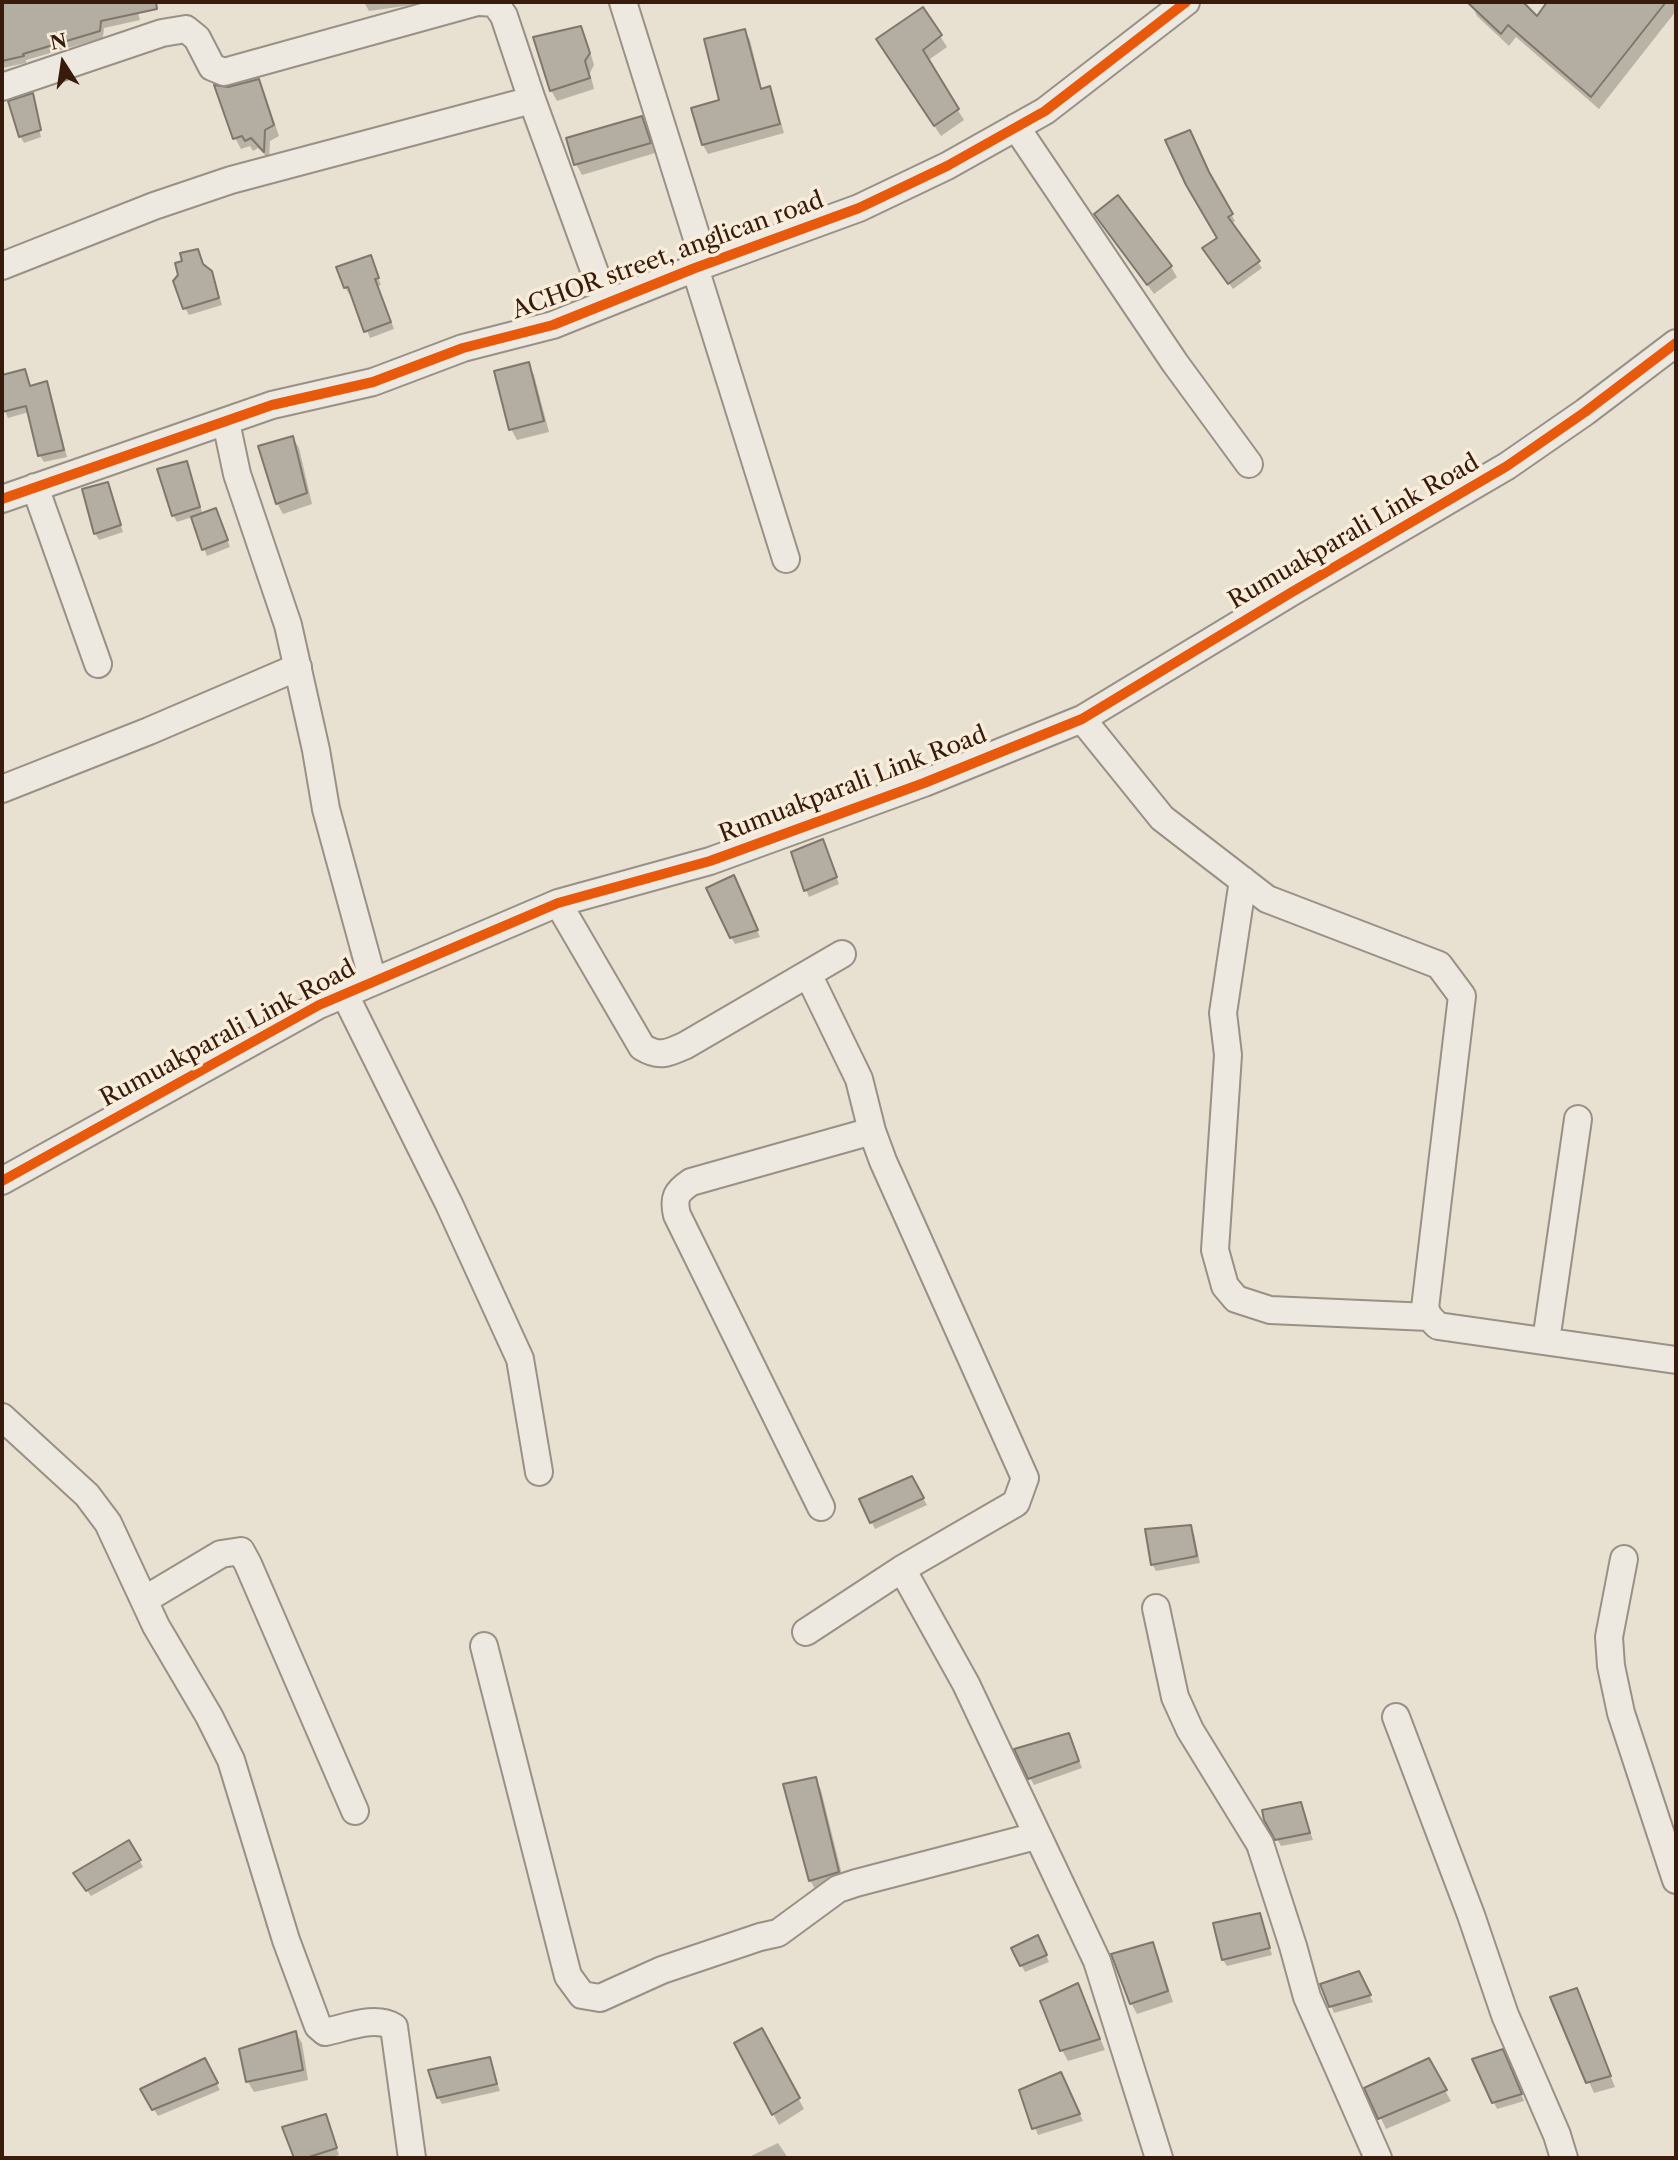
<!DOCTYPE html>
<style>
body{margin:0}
#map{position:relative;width:1678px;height:2160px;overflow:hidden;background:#e8e0d0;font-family:"Libre Caslon Text",serif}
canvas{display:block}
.frame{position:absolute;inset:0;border:4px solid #391b0b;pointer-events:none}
.north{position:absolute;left:28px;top:28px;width:70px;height:70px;-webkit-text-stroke:5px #f7edda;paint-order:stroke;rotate:348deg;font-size:19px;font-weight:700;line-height:28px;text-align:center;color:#391b0b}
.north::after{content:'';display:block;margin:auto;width:24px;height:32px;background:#391b0b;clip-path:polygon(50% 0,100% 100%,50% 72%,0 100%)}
</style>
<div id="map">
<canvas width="1678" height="2160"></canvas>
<div class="frame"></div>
<div class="north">N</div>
</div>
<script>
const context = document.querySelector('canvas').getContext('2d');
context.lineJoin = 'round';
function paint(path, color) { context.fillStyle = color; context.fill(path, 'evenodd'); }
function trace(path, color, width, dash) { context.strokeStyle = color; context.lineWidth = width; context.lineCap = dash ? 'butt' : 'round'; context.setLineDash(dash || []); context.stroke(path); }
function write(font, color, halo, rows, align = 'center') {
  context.font = font + ' "Libre Caslon Text",serif'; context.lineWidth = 7; context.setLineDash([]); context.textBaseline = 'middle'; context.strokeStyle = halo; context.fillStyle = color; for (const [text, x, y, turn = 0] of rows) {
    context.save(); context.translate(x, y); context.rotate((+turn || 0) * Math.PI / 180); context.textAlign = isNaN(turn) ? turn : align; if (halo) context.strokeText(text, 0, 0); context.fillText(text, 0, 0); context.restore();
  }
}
const shadow = new Path2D(`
 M2 2H135L140 20 104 28 103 38 26 60V63L2 68Z
 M364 2H426V3L369 11Z
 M1471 2H1521L1537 18 1549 2H1676V11L1599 109 1516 37 1509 46 1477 16Z
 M923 9 947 47 927 61 964 120 941 136 884 50Z
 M580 28 586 38 594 65 590 73 594 89 557 101 551 90Z
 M745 31 750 40 762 90 769 89 774 98 784 133 708 154 703 145 721 102Z
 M258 81 264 91 279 136 270 141 269 159 258 148 253 151 250 146 241 149 235 138 228 89Z
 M32 95 41 137 24 143 20 136Z
 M641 118 647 128 655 153 582 175 576 164Z
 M1212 181 1235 221 1231 224 1262 268 1233 289 1208 255 1219 238Z
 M1096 214 1171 267 1177 277 1154 294Z
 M197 251 204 267 215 280 222 305 189 315 185 308 184 263Z
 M370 257 381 285 378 286 394 329 370 338 352 293 349 294 345 287Z
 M528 364 534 375 549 432 517 440 511 429Z
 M25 371 31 387 46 383 50 390 67 457 44 462 40 456 29 412 8 418 5 411 2 402V377Z
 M293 438 299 448 312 504 283 514 277 503Z
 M186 463 203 515 216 510 230 547 207 556 192 517 177 522 173 515Z
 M107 484 123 532 99 540 95 533Z
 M826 848 839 884 809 897 806 890Z
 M737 884 760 937 735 944 731 937Z
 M912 1478 927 1505 875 1529 861 1500Z
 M1190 1527 1194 1534 1200 1563 1156 1571 1152 1564Z
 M1069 1735 1082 1768 1034 1785 1030 1778Z
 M815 1779 821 1790 844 1883 816 1891 810 1880Z
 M1301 1804 1313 1840 1281 1846 1266 1820Z
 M129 1842 143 1867 91 1896 79 1880Z
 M1259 1915 1272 1955 1227 1966 1223 1960Z
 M1041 1943 1049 1962 1025 1972 1021 1965Z
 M1152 1944 1158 1955 1173 2002 1137 2014 1131 2003Z
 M1362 1980 1373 2002 1334 2013 1322 1985Z
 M1078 1986 1105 2050 1068 2061 1062 2050Z
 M1576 1991 1615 2087 1594 2093 1552 1998Z
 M761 2030 804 2109 779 2125 736 2043Z
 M296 2033 302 2043 308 2080 254 2092 248 2082 241 2051Z
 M1506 2058 1524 2101 1497 2109 1475 2060Z
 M489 2059 500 2091 442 2104 438 2097Z
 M205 2061 220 2090 158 2116 142 2090Z
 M1428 2061 1451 2101 1386 2129 1367 2089Z
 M1064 2081 1083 2121 1038 2135 1021 2091Z
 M325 2116 339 2155 329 2158H296L285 2128Z
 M778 2143 788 2158H752L751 2156Z`);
const building = new Path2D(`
 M2 2H156L157 9 101 21 100 31 23 54 24 56 2 61Z
 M1467 2H1523L1537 16 1547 2H1666L1591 97 1508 25 1501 34Z
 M923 7 942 35 923 50 959 109 934 126 876 39Z
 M581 26 590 53 585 61 590 78 550 91 533 37Z
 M745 29 761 89 770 86 780 124 702 145 691 108 719 100 704 39Z
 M259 79 274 125 265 130 264 152 251 138 245 141 242 136 233 139 214 85 228 87Z
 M33 93 41 130 19 137 8 101Z
 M642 116 651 143 574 165 566 138Z
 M1190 130 1209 172 1233 214 1228 217 1260 261 1228 284 1202 248 1217 238 1186 185 1165 140Z
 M1118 195 1172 266 1147 285 1094 214Z
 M198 249 203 264 212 271 219 298 183 309 173 281 178 275 175 263 182 261 180 253Z
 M371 255 379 278 375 279 391 322 364 332 348 287 344 288 336 267Z
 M529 362 544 421 509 430 494 371Z
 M25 369 30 386 47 381 64 450 38 456 26 406 2 412V375Z
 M293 436 307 493 276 504 258 446Z
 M187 461 200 507 172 516 157 469Z
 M108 482 121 525 94 534 82 489Z
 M216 508 228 540 202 550 191 517Z
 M823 839 837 877 804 891 791 852Z
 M734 875 758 930 730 938 706 888Z
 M912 1476 924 1498 870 1523 859 1499Z
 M1191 1525 1197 1556 1151 1565 1145 1529Z
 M1069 1733 1079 1761 1028 1779 1014 1749Z
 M816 1777 839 1872 809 1881 783 1784Z
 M1301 1802 1310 1833 1275 1840 1264 1820 1262 1810Z
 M129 1840 141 1860 86 1891 73 1873Z
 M1260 1913 1270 1948 1222 1960 1213 1923Z
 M1038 1935 1047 1955 1020 1966 1011 1948Z
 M1153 1942 1168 1991 1130 2004 1111 1954Z
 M1359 1971 1371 1995 1329 2007 1320 1984Z
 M1078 1983 1100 2039 1060 2051 1040 2001Z
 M1577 1988 1611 2076 1586 2083 1550 1997Z
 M762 2028 800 2098 772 2115 734 2043Z
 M296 2031 303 2070 246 2082 239 2049Z
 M1503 2049 1522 2094 1492 2103 1472 2059Z
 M490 2057 497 2084 437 2098 428 2070Z
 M205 2058 218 2083 152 2110 140 2089Z
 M1429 2058 1447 2090 1378 2119 1364 2088Z
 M1061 2072 1080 2114 1032 2129 1019 2090Z
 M326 2114 337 2148 306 2158H294L282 2127Z`);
const minor = new Path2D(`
 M480 2 495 3 504 16 532 100 606 303
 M623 2 705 264
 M2 87 162 33 186 29 197 38 212 67 224 72 477 2
 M1016 127 1175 363 1249 464
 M2 266 154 206 231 180 532 100
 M695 268 786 559
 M226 422 237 474 288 625 316 750 326 809 373 981
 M35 487 98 664
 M2 499 272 405 373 382 463 348 553 325 695 268 859 208 947 166 1045 111 1186 2
 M1082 719 1162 818 1267 899 1439 965 1462 996 1425 1308 1429 1317 1438 1326 1676 1360
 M2 789 149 731 298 667
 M1243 880 1223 1013 1228 1055 1215 1250 1225 1286 1236 1299 1270 1310 1429 1317
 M558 903 642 1047C660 1058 668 1053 686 1045L842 954
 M344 993 449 1204 520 1359 539 1472
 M2 1181 319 1005 558 903 710 861 924 783 1082 719 1292 592 1507 466 1585 412 1676 343
 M1546 1341 1578 1119
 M2 1417 87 1495 108 1523 156 1626 209 1716 231 1760 286 1940 318 2026 325 2032C346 2028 375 2015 394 2027L412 2158
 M821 1507 677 1215C673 1198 676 1192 691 1182L872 1131
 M1624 1559 1609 1637 1611 1666 1621 1713 1676 1880
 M902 1569 966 1684 1097 1961 1159 2158
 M144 1600 221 1554 241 1551 248 1564 355 1811
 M1156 1608 1175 1697 1190 1730 1260 1844 1293 1946 1307 1997 1378 2158
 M806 1632 902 1569 1016 1503 1025 1478 883 1161 872 1131 859 1079 808 974
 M484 1646 568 1976 582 1995 600 1998 662 1970 760 1937 778 1933 838 1889 856 1883 1036 1836
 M1396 1717 1471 1915 1505 2015 1557 2135 1564 2158`);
const cycleway = new Path2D(`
 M2 499 272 405 373 382 463 348 553 325 695 268 859 208 947 166 1045 111 1186 2
 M2 1181 319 1005 558 903 710 861 924 783 1082 719 1292 592 1507 466 1585 412 1676 343`);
const streetNames = [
 ["ACHOR street, anglican road",668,256,-20],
 ["Rumuakparali Link Road",1354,532,-30],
 ["Rumuakparali Link Road",853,785,-21],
 ["Rumuakparali Link Road",228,1034,-28]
];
paint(shadow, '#0003');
paint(building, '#b4ada1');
trace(building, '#80766c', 2);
trace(minor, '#999086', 30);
trace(minor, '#ede8e0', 26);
trace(cycleway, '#e8590c', 10);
write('24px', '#391b0b', '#f7edda', streetNames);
</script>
